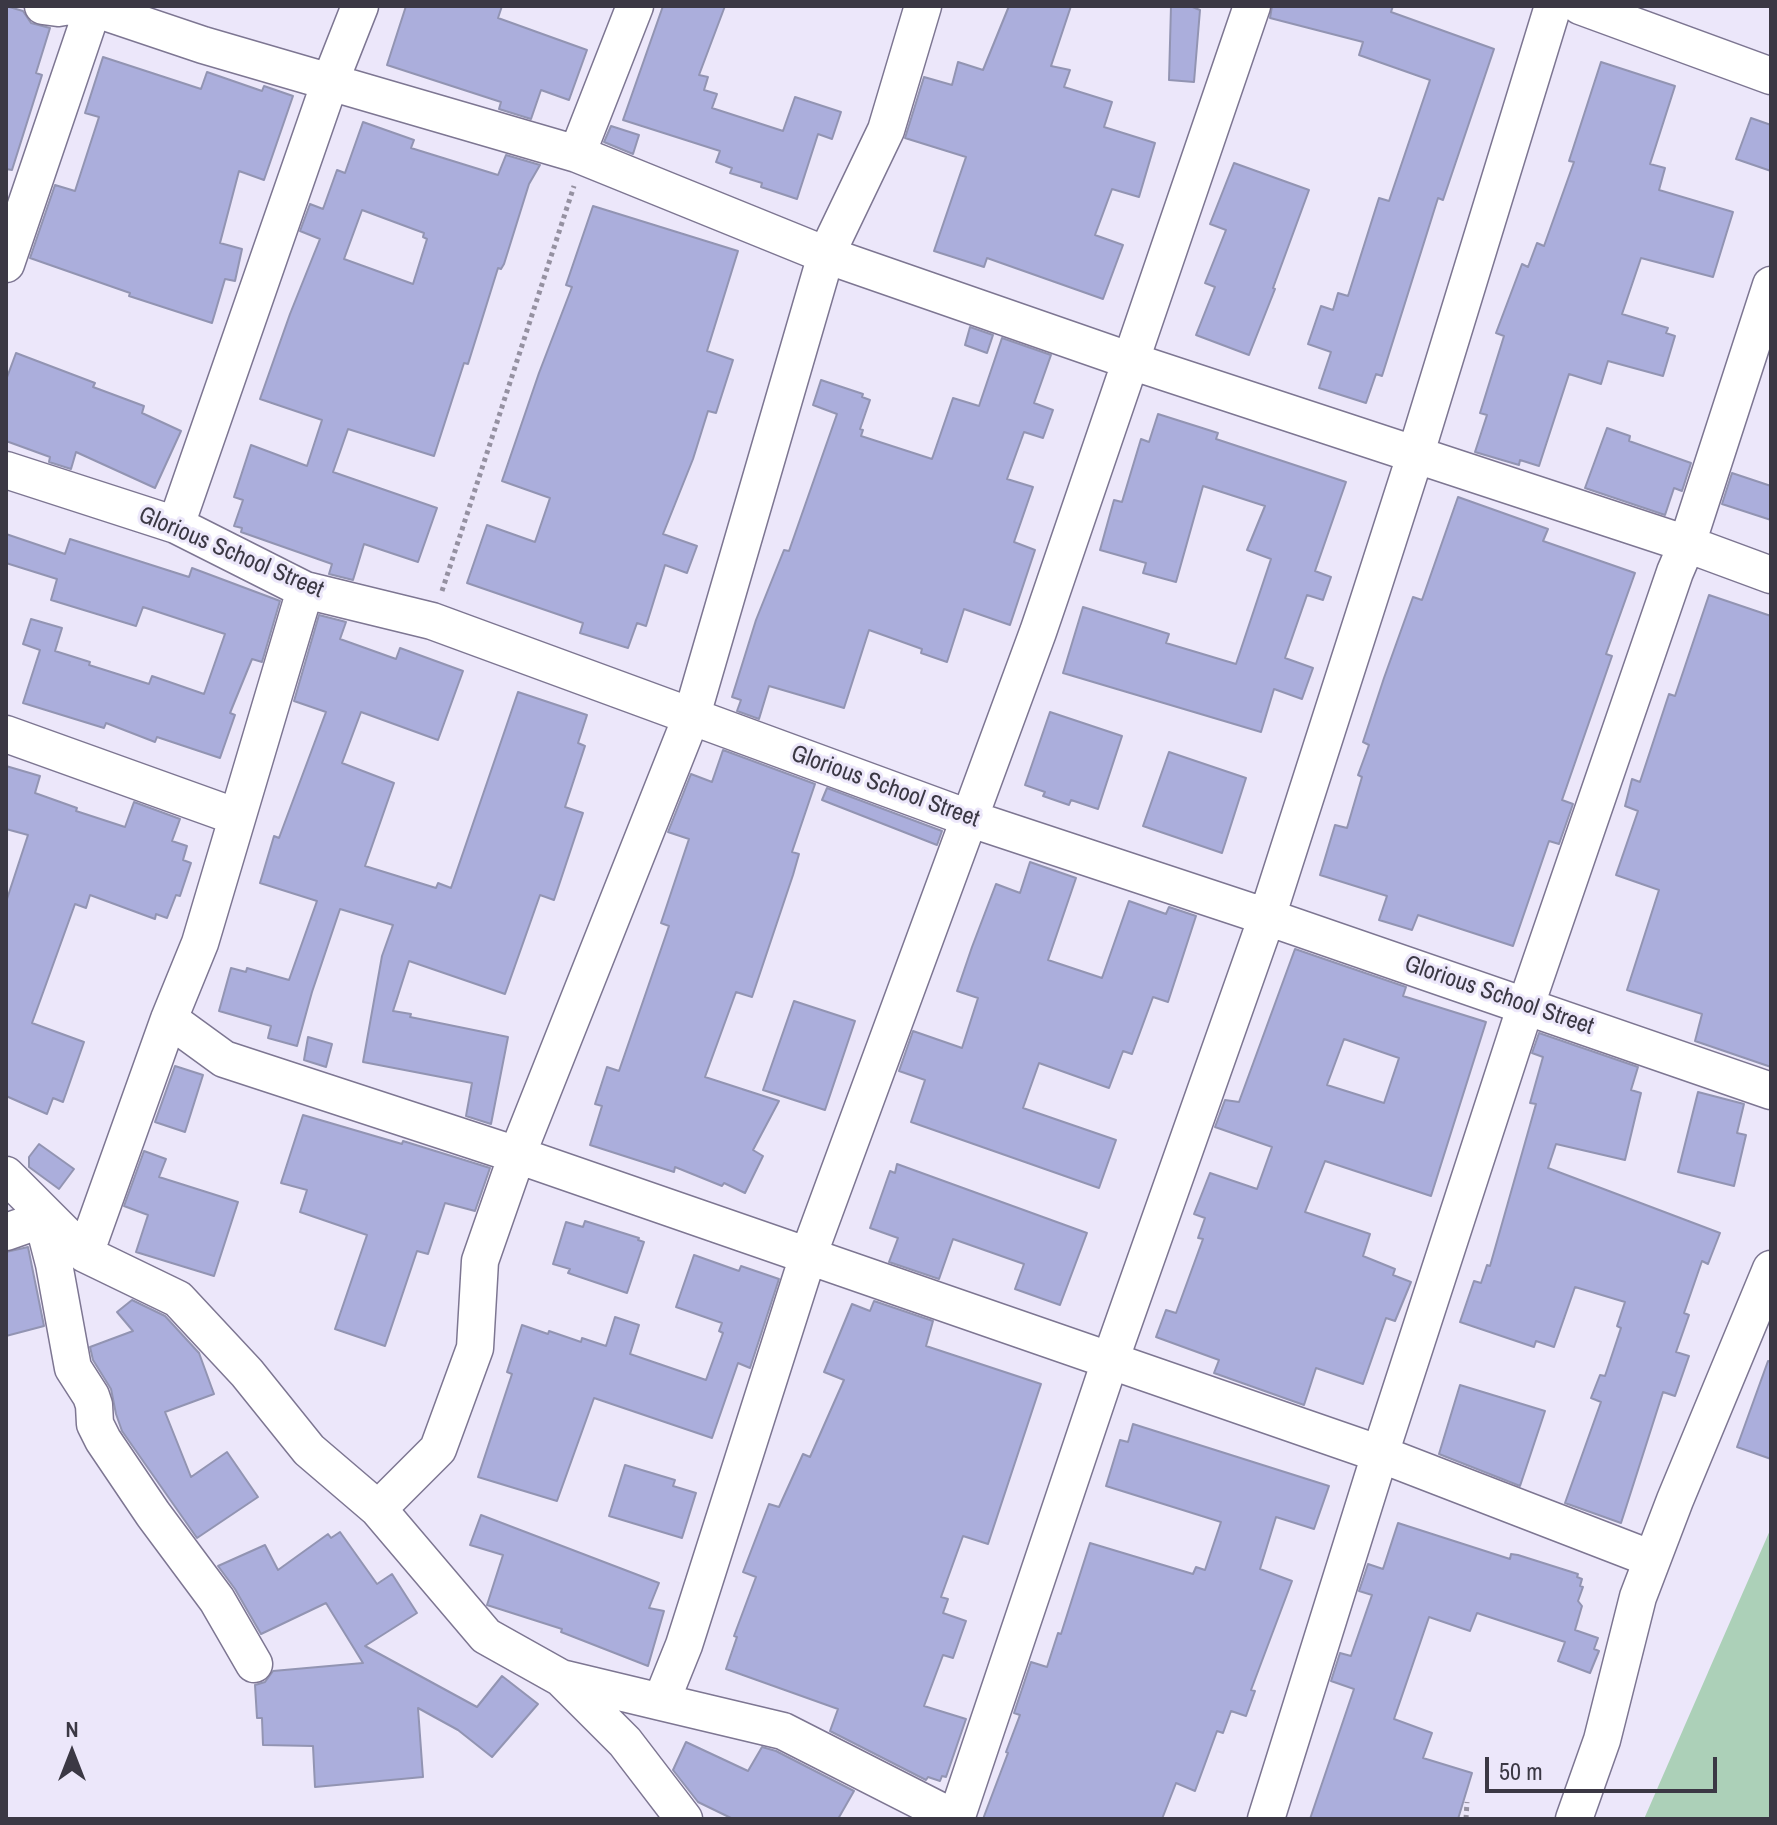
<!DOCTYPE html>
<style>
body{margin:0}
#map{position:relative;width:1777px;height:1825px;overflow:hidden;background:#ece7fa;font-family:"Archivo Narrow",sans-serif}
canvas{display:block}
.frame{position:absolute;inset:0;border:8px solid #3b3844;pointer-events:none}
.north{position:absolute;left:32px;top:1713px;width:80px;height:80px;-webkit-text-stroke:6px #ece7fa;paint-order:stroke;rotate:0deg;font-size:22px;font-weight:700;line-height:32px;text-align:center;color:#3b3844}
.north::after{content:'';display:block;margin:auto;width:28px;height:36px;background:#3b3844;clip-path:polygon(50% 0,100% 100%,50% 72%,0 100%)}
.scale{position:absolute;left:1485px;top:1757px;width:232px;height:36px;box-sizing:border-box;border:4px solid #3b3844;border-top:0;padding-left:10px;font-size:24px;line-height:28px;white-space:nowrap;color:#3b3844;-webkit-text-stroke:6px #ece7fa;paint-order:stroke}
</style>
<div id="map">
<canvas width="1777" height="1825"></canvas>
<div class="frame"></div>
<div class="north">N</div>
<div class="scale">50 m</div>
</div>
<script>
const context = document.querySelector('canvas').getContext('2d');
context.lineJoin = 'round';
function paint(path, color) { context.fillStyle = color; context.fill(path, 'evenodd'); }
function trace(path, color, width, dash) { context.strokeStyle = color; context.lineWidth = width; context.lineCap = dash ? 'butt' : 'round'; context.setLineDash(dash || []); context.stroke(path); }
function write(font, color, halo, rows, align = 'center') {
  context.font = font + ' "Archivo Narrow",sans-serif'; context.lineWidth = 6; context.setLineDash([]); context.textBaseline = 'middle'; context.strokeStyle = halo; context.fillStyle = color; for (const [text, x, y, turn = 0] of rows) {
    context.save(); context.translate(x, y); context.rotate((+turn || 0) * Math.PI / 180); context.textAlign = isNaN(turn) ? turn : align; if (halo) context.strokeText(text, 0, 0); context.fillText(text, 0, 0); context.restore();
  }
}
const green = new Path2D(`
 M1771 1528V1819H1644Z`);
const building = new Path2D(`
 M6 6 23 11 31 23 50 28 36 73 42 75 12 170 6 169Z
 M406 6H502L498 18 587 50 569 100 541 90 531 119 499 109 501 102 387 65Z
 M663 6H725L699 75 708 77 704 90 717 94 712 108 783 131 795 97 841 112 832 139 818 134 797 199 761 187 762 183 730 173 732 168 716 162 720 151 623 120Z
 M1009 6H1071L1051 66 1070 70 1064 87 1112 102 1104 127 1155 143 1139 197 1112 189 1095 235 1123 245 1103 299 987 258 984 267 934 251 966 157 905 138 924 77 952 85 958 62 983 70Z
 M1171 6H1190L1200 10 1194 82 1169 80Z
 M1272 6H1393L1391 12 1494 49 1443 200 1438 198 1382 376 1376 374 1366 403 1319 388 1331 352 1308 344 1321 306 1333 310 1338 293 1348 296 1379 198 1389 201 1430 80 1359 55 1363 42 1270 18Z
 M103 57 201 89 207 72 262 91 264 86 293 96 264 180 239 171 220 243 242 249 235 281 225 279 212 323 129 296 130 293 30 258 55 185 75 191 99 117 85 113Z
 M1601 62 1675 86 1650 164 1665 168 1659 190 1733 212 1713 277 1641 258 1622 314 1668 328 1666 333 1675 336 1663 376 1608 361 1601 384 1569 374 1539 466 1520 460 1519 465 1475 452 1487 415 1480 413 1504 336 1496 333 1522 264 1528 267 1537 243 1544 246 1574 162 1569 161Z
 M1751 118 1771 125V171L1736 159Z
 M363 122 414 140 411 148 498 175 506 155 540 165 529 184 504 264 501 269 498 268 468 364 464 363 434 456 348 429 333 472 437 508 418 562 364 544 353 580 329 574 332 564 241 532 242 528 234 526 243 500 234 497 251 445 307 466 322 420 260 399 290 314 320 239 300 231 310 204 323 209 337 170 345 173ZM362 210 424 233 423 237 427 239 413 284 344 259Z
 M611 126 639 135 633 154 604 142Z
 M1234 163 1309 190 1273 288 1275 289 1249 355 1196 335 1215 287 1205 283 1226 230 1210 224Z
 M593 206 738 251 707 351 733 360 716 413 708 411 693 459 663 534 697 546 687 573 665 565 646 626 637 623 628 648 580 633 583 623 467 583 487 525 535 542 550 498 502 481 539 373 572 287 566 285Z
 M970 327 993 335 987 353 965 345Z
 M1002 338 1051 355 1034 403 1053 410 1043 438 1024 432 1007 479 1033 487 1014 542 1035 550 1010 625 964 609 947 662 921 653 922 649 869 630 844 708 769 686 759 719 737 711 741 700 732 697 756 620 784 550 789 551 837 414 813 405 821 380 863 394 862 397 870 400 860 429 863 430 861 436 932 459 953 398 979 406Z
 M16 353 95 383 93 387 144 406 142 413 181 431 155 488 76 452 71 469 49 462 50 457 6 441V380Z
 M1158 414 1218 433 1216 439 1346 482 1315 571 1331 577 1323 600 1307 595 1285 658 1313 668 1302 699 1274 689 1261 732 1063 673 1083 607 1169 634 1166 643 1236 664 1271 559 1247 550 1265 506 1203 486 1176 582 1143 573 1146 563 1100 550 1114 500 1122 502 1141 439 1149 442Z
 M1607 428 1630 436 1629 441 1691 463 1682 491 1674 488 1665 515 1585 488Z
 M1732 473 1771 486V520L1722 504Z
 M1458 497 1548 529 1543 541 1635 573 1606 654 1612 656 1562 800 1573 804 1559 844 1549 841 1513 946 1418 915 1412 930 1379 920 1387 896 1320 875 1335 825 1347 828 1362 777 1358 775 1369 745 1363 742 1384 678 1413 597 1422 600Z
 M6 534 65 554 70 539 189 577 192 568 280 601 262 662 252 659 230 713 235 715 220 758 157 737 155 742 106 723 104 728 23 703 40 650 23 644 31 619 62 628 55 651 90 662 89 665 149 684 152 676 204 694 225 634 143 607 136 626 51 600 57 579 6 563Z
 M1709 595 1771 616V1067L1695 1041 1702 1014 1627 990 1659 890 1616 875 1638 811 1625 806 1632 779 1640 782 1669 694 1675 696Z
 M319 615 346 622 340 639 396 659 400 648 463 671 438 740 361 712 342 763 394 783 365 866 436 888 438 883 451 888 518 692 587 715 578 743 585 746 565 807 583 813 554 900 540 895 505 994 409 961 393 1011 411 1014 410 1017 508 1037 491 1124 466 1116 472 1083 363 1062 382 956 393 925 340 909 312 992 297 1046 268 1038 271 1026 219 1011 231 968 246 972 247 968 289 980 317 901 260 883 274 836 279 838 326 712 294 701Z
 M1050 712 1122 736 1098 809 1071 800 1069 805 1043 796 1045 792 1025 785Z
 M723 750 815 784 792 852 799 854 793 875 752 997 736 992 705 1077 779 1101 753 1150 763 1156 745 1193 724 1183 722 1186 675 1167 674 1172 590 1145 602 1106 595 1104 607 1067 619 1071 669 926 661 923 689 839 668 832 691 774 712 782Z
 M1169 752 1246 778 1222 853 1143 826Z
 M6 766 40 776 35 793 77 808 76 811 125 827 134 802 180 819 172 841 187 846 183 860 191 863 180 896 176 895 167 918 156 914 155 919 90 895 86 908 75 904 32 1023 84 1042 63 1102 53 1098 47 1114 6 1096V902L28 835 6 829Z
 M827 788 942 831 937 845 822 800Z
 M1030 862 1076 878 1048 960 1102 978 1129 901 1166 914 1169 907 1196 916 1168 1002 1153 997 1132 1054 1123 1051 1109 1088 1039 1063 1023 1108 1116 1140 1099 1188 911 1122 925 1080 899 1071 913 1031 962 1048 978 998 957 991 972 947 996 884 1020 893Z
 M1295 949 1406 987 1403 996 1486 1022 1431 1196 1325 1161 1305 1212 1370 1234 1363 1256 1395 1269 1393 1275 1411 1282 1395 1321 1386 1318 1363 1384 1316 1368 1304 1405 1214 1373 1219 1360 1156 1337 1166 1310 1176 1313 1203 1239 1198 1238 1205 1218 1194 1214 1210 1173 1257 1189 1272 1147 1215 1127 1225 1100 1239 1102ZM1344 1039 1399 1058 1384 1103 1327 1085Z
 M794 1001 855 1021 825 1110 763 1090Z
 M1539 1033 1638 1067 1631 1090 1641 1093 1625 1160 1556 1144 1548 1168 1720 1233 1708 1264 1702 1261 1684 1313 1689 1315 1676 1352 1689 1356 1675 1396 1663 1392 1621 1523 1565 1503 1601 1402 1591 1398 1600 1375 1605 1376 1621 1328 1617 1326 1625 1302 1575 1287 1554 1347 1536 1341 1534 1347 1460 1322 1474 1281 1481 1283 1487 1265 1490 1266 1536 1104 1530 1103 1543 1057 1532 1053Z
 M308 1037 332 1044 326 1067 304 1060Z
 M175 1066 203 1075 185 1132 155 1122Z
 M1698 1092 1744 1104 1737 1133 1746 1135 1734 1186 1678 1172Z
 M303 1115 402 1144 403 1141 490 1168 475 1211 445 1203 428 1254 417 1251 385 1346 335 1329 367 1235 300 1212 307 1190 281 1183Z
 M39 1144 74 1169 59 1189 29 1167V1157Z
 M144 1151 166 1159 159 1177 238 1202 214 1276 136 1252 148 1215 124 1206Z
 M897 1164 1087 1233 1060 1305 1015 1289 1024 1264 953 1239 939 1279 889 1262 898 1238 870 1228 890 1171 895 1173Z
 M585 1221 639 1238 638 1240 644 1242 627 1293 568 1273 570 1269 553 1264 566 1222 583 1227Z
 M28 1247 44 1326 6 1336V1252Z
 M694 1255 739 1271 741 1266 779 1279 750 1368 738 1363 712 1438 594 1398 557 1501 478 1477 512 1374 507 1372 522 1325 548 1334 549 1331 581 1342 582 1338 606 1346 615 1317 639 1325 630 1354 706 1380 723 1333 719 1331 722 1323 676 1307Z
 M132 1300 165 1316 199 1353 214 1394 165 1412 191 1477 227 1452 258 1497 197 1538 122 1431 116 1414 111 1389 93 1360 90 1347 133 1331 117 1312Z
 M874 1301 933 1321 926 1346 1041 1384 988 1544 963 1536 941 1597 948 1599 943 1613 966 1621 953 1658 943 1655 924 1706 966 1719 946 1777 942 1776 940 1781 928 1777 926 1780 830 1731 838 1709 726 1669 737 1637 734 1636 756 1577 743 1572 769 1504 779 1507 803 1454 810 1457 844 1380 824 1372 852 1304 870 1311Z
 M1768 1361 1771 1362V1459L1737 1447Z
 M1460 1385 1545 1411 1520 1486 1439 1454Z
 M1133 1424 1329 1486 1314 1529 1276 1517 1260 1569 1292 1581 1251 1690 1255 1691 1246 1716 1231 1711 1223 1733 1217 1731 1195 1791 1176 1783 1162 1819H983L1008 1753 1006 1752 1020 1715 1014 1713 1031 1662 1047 1667 1058 1633 1061 1634 1090 1543 1193 1574 1196 1567 1205 1570 1221 1522 1106 1486 1120 1440 1128 1442Z
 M625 1465 675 1480 673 1486 696 1493 682 1538 609 1516Z
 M481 1515 659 1583 649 1608 664 1611 648 1666 561 1632 562 1629 487 1605 503 1555 470 1545Z
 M1398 1523 1510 1559 1511 1554 1518 1555 1578 1574 1577 1577 1582 1579 1580 1586 1583 1587 1578 1601 1582 1606 1575 1630 1598 1638 1594 1649 1599 1651 1590 1673 1558 1661 1565 1642 1477 1613 1470 1631 1429 1617 1394 1719 1432 1733 1423 1758 1472 1773 1458 1819H1310L1354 1689 1331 1681 1340 1653 1351 1656 1372 1595 1359 1591 1368 1564 1383 1569Z
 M340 1532 377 1584 392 1574 417 1613 365 1646 477 1707 502 1676 538 1704 492 1757 458 1730 418 1708 423 1777 315 1787 313 1746 263 1745 262 1718H257L255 1685 265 1682 273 1671 363 1663 326 1603 261 1634 235 1589 218 1566 265 1545 278 1570 328 1534 331 1538Z
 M686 1742 748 1771 762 1747 776 1751 854 1791 838 1819H733L698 1802 673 1770Z`);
const path = new Path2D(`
 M442 591 574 186
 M1466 1819 1467 1802`);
const street = new Path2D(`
 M43 6 58 8 70 6
 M1580 6 1771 76
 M577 154 635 6
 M6 264 93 8 203 45 577 154 826 255 1131 361 1687 544 1771 575
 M6 470 176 525 305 590 432 621 971 819 1267 917 1771 1091
 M176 525 330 82 360 6
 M6 734 237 817
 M169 1019 224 1059 517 1155 1380 1454 1652 1559
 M6 1175 85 1254 178 1299 247 1373 309 1450 378 1509 486 1636 561 1678 661 1702 684 1645 808 1256 1038 632 1252 6
 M46 1218V1233L54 1264 73 1368 91 1396 94 1405 95 1424 103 1440 153 1514 217 1600 254 1664
 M6 1232 46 1218
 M85 1254 169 1019 200 943 305 590
 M378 1509 438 1449 475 1348 480 1261 517 1155 692 715 826 255 886 130 923 6
 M562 1679 625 1742 684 1819
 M661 1702 783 1731 956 1819
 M956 1819 1110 1361 1267 917 1415 456 1553 6
 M1266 1819 1380 1454 1526 1005 1675 572 1687 544 1771 285
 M1574 1819 1602 1740 1638 1597 1675 1500 1771 1269`);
const streetNames = [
 ["Glorious School Street",231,553,23],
 ["Glorious School Street",885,787,20],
 ["Glorious School Street",1499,996,19]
];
paint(green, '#acd0b8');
paint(building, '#abaedc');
trace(building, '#9294b2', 2);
trace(street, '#7d7692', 39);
trace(path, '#9591a1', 5, [4, 4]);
trace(street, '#fff', 36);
write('24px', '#3b3844', '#ece7fa', streetNames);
</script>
